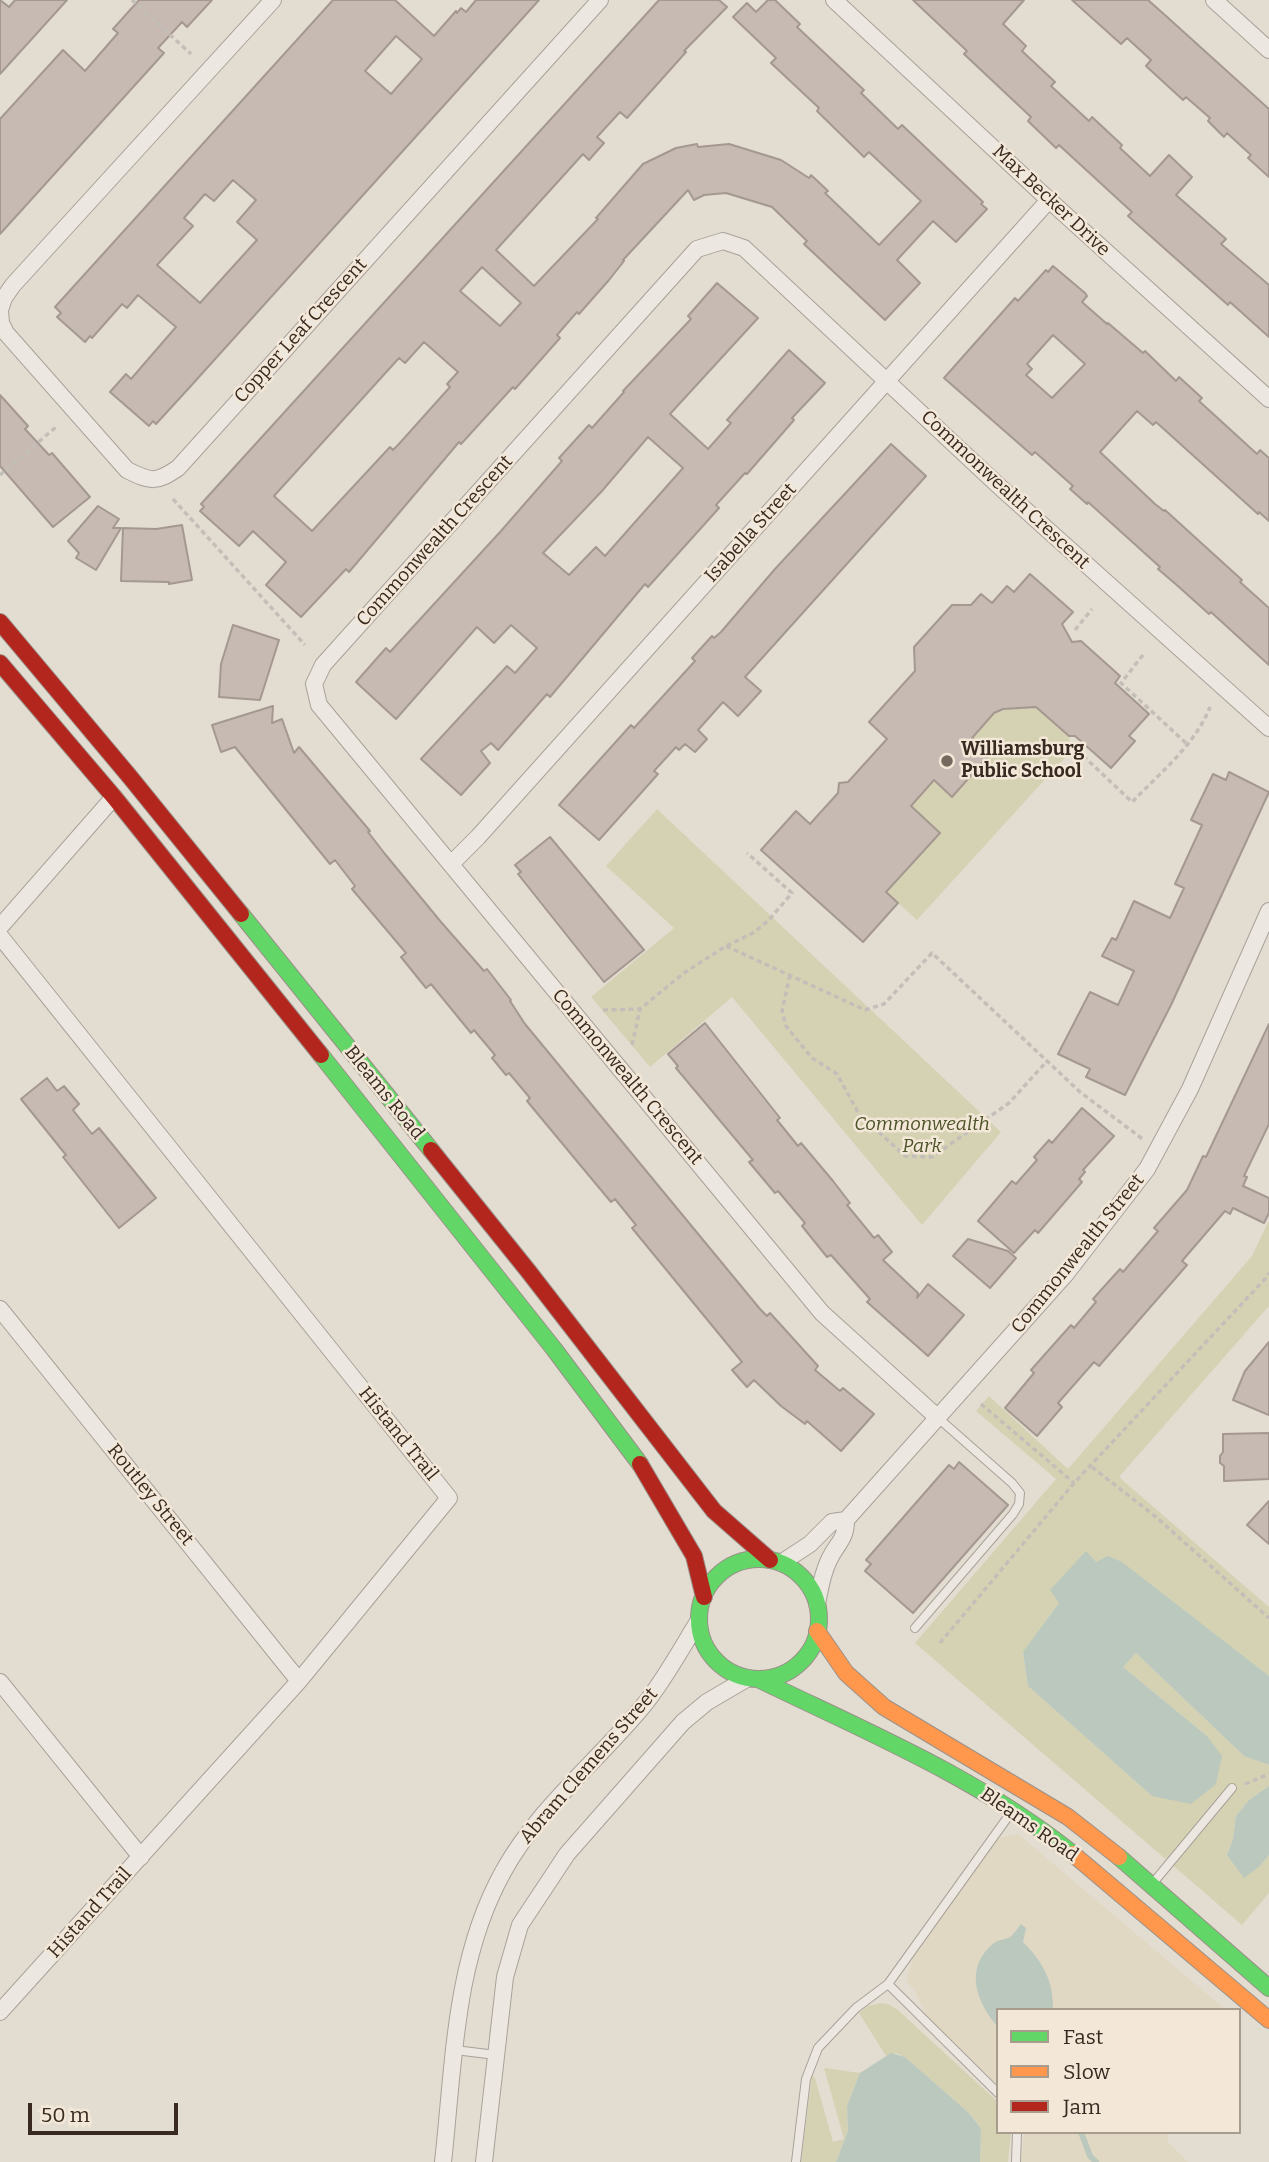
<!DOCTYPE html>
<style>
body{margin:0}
#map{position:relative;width:1269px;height:2162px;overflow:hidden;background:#e3dcd1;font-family:Bitter,serif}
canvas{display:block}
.legend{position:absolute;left:996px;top:2008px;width:245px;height:126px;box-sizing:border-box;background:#f3e8d8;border:2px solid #a89c8f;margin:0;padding:9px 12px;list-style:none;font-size:21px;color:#382921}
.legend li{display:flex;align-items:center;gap:14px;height:35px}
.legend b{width:35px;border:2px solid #a89c8f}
.scale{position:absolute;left:28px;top:2103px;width:150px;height:32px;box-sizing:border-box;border:4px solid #382921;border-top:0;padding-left:9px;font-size:21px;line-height:24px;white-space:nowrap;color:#382921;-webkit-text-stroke:5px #f3e8d8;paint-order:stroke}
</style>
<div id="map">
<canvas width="1269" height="2162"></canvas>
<ul class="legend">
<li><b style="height:9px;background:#63d668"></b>Fast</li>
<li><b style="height:9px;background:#ff974d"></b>Slow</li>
<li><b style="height:9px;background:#b3261e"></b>Jam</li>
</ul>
<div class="scale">50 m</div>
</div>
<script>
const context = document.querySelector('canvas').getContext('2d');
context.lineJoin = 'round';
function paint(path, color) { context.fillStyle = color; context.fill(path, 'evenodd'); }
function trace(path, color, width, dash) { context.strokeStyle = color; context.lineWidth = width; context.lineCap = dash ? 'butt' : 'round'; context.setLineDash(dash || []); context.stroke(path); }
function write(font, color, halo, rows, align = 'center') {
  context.font = font + ' Bitter,serif'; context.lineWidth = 5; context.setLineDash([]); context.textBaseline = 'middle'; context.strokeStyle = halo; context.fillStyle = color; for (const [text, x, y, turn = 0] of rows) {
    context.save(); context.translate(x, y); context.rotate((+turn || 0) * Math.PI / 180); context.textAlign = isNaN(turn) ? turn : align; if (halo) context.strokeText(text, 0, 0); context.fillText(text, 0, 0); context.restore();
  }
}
const farmland = new Path2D(`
 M1018 1834 1226 2010H998V2085L927 2017 915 1991 906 1981 913 1958 986 1850 1000 1838Z
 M1024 2132H1167L1168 2142 1188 2162H1021Z`);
const green = new Path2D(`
 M1041 694 1060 712 1052 721 1069 736 1070 752 917 920 886 892 940 833 911 806 934 780 952 796 990 755 972 738 1005 702 1012 709 1028 708Z
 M657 809 1001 1132 922 1225 732 997 650 1067 591 997 674 928 606 866Z
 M1269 1220V1306L1119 1477 1269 1607V1676L1247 1661 1059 1603 1023 1653 1028 1686 1152 1796 1207 1736 1123 1667 1136 1653 1244 1756 1269 1765V1786L1249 1800 1236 1816 1233 1839 1227 1854 1260 1866 1269 1855V1893L1242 1925 915 1643 1056 1479 976 1411 989 1396 1068 1469 1252 1256Z
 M880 2003 888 2004 898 2010 998 2102V2132H1011L1008 2162H980L981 2129 969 2113 905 2057 896 2053 886 2056 859 2013 868 2006Z
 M824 2068 860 2073 847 2106 848 2131 836 2162H801L812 2075 815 2078 833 2142 844 2139Z`);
const water = new Path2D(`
 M1086 1551 1096 1562 1108 1556 1122 1562 1269 1676V1765L1244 1756 1136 1653 1123 1667 1207 1736 1222 1756 1216 1784 1191 1804 1152 1796 1028 1686 1023 1652 1059 1603 1050 1590Z
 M1269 1786V1855L1260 1866 1244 1878 1227 1855 1233 1839 1236 1816 1249 1800Z
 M1021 1924 1026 1928 1023 1942C1042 1961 1054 1981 1053 2010H998V2027C975 2001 964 1967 994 1943 999 1939 1005 1940 1010 1937 1014 1934 1018 1928 1021 1924Z
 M891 2053 905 2057 969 2113 981 2129 980 2162H836L848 2131 847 2106 860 2073Z`);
const stream = new Path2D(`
 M1081 2132 1090 2156 1096 2162`);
const building = new Path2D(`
 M0 0 9 7 15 0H67L0 74Z
 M139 0H212L187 27 182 22 158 48 164 53 0 234V119L63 50 85 71 118 33 113 29Z
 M333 0H395L434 36 456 11 457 13 461 8 466 12 476 0H539L189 388 156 424 153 421 149 426 110 392 126 374 131 379 176 327 138 295 127 308 122 304 92 338 90 336 85 342 57 317 61 313 55 307ZM396 36 422 59 391 94 365 71ZM233 180 256 200 237 222 257 240 200 303 157 265 193 226 184 218 205 194 214 201Z
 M659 0H719L727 7 684 51 686 52 627 118 620 112 597 137 604 143 589 160 583 154 496 250 534 286 598 219 596 218 643 164 676 148 697 144 698 147 729 144 781 160 809 178 811 175 828 191 825 193 879 245 921 201 869 152 864 157 817 111 819 108 771 63 776 58 733 17 747 3 756 12 768 0H775L800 24 797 27 864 90 861 93 898 129 902 125 983 202 981 204 987 209 956 242 933 221 897 260 920 283 885 320 804 244 807 241 772 207 726 193 704 195 694 200 688 190 623 260 624 261 609 280 579 314 577 312 557 335 560 338 515 389 513 387 461 444 459 442 349 572 346 569 301 617 266 585 286 562 253 531 239 546 200 511 204 507 201 504ZM482 267 521 303 500 326 460 291ZM424 342 458 372 447 384 450 387 398 445 393 450 390 447 312 531 274 496 399 358 405 363Z
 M913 0H1024L1003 24 1026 46 1022 51 1055 82 1051 86 1089 121 1092 117 1122 145 1120 148 1150 176 1169 155 1192 177 1176 195 1226 239 1221 244 1269 285V337L1230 302 1228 305 1128 216 1132 212 1059 145 1056 148 1028 121 1031 117 964 54 967 51Z
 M1072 0H1148L1166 16 1269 109V177L1248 158 1251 155 1227 133 1224 137 1208 121 1210 118 1186 97 1183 100 1146 66 1151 60 1127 38 1121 44Z
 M1053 266 1085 293 1087 296 1082 302 1107 324 1108 323 1143 353 1145 351 1176 381 1179 377 1202 398 1199 401 1257 454 1260 450 1269 458V521L1259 512 1258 514 1156 422 1153 425 1137 411 1100 452 1155 504 1164 511 1165 510 1242 580 1240 582 1269 608V665L1211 612 1209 614 1179 587 1158 569 1160 567 1088 502 1087 504 1070 489 1073 486 1035 452 1032 455 944 378 1015 298 1018 301 1046 270 1048 272ZM1053 335 1085 364 1052 398 1026 375 1032 369 1027 364Z
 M717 283 758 318 670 414 708 449 731 423 727 420 789 350 825 383 792 418 794 420 747 474 745 473 716 505 719 508 648 587 645 584 550 697 547 694 498 750 491 743 481 751 490 763 461 795 421 759 507 666 515 673 537 648 511 625 494 643 477 627 396 719 356 682 386 648 390 652 501 531 562 461 559 458 589 425 592 428 624 392 623 391 691 319 688 316ZM648 437 683 468 605 556 596 547 569 575 543 553 602 491Z
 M0 395 28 426 25 429 49 455 52 453 90 497 53 527 0 466Z
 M891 444 926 476 745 677 761 691 738 716 723 702 698 730 707 739 695 752 685 744 679 750 676 747 654 771 658 774 599 840 559 805 631 725 634 728 695 661 692 658 712 636 714 638 721 632 775 569Z
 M98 506 119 519 113 528H121L96 570 76 558 79 553 68 541Z
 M182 525 192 580 169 584V582L121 581 123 528 156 529Z
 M1030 574 1073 612 1062 624 1072 642 1081 641 1120 676 1115 683 1149 714 1129 736 1135 741 1111 768 1075 736H1069L1036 707 1003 709 994 713 972 738 990 754 952 797 934 780 911 806 940 833 886 892 898 903 863 942 761 850 796 811 810 824 838 793 839 783 848 782 887 739 869 722 915 671 914 647 952 605H971L981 594 992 603 1007 586 1014 592Z
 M233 625 279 640 260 700 219 697 221 664Z
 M273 706 272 723 282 719 294 753 299 747 370 831 368 832 385 854 441 922 484 971 487 969 511 1000 510 1001 525 1024 760 1309 767 1316 770 1313 818 1366 815 1370 840 1391 843 1388 874 1414 841 1451 807 1421 805 1424 781 1406 754 1380 747 1387 732 1370 742 1362 632 1228 636 1225 615 1199 611 1202 576 1160 527 1101 530 1098 509 1073 506 1075 492 1058 495 1055 474 1030 471 1033 431 984 426 988 401 957 406 953 352 889 355 886 335 860 330 864 235 747 221 752 212 725Z
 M1229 772 1269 792 1171 1005 1125 1095 1086 1077 1090 1069 1058 1054 1090 992 1118 1005 1134 971 1102 956 1112 938 1116 940 1134 901 1170 918 1184 888 1175 884 1202 825 1191 820 1213 774 1226 780Z
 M550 837 644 950 604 982 518 874 521 872 515 865Z
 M705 1023 780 1118 777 1120 798 1146 801 1143 833 1181 850 1203 847 1205 874 1238 878 1235 892 1252 883 1260 918 1293 917 1298 928 1284 964 1315 928 1356 867 1302 870 1299 831 1255 827 1257 802 1226 805 1223 778 1191 775 1193 749 1162 753 1160 676 1068 678 1066 668 1054Z
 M1269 1024V1124L1244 1176 1247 1177 1243 1186 1269 1198V1213L1264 1223 1233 1208 1230 1214 1225 1211 1182 1261 1187 1265 1099 1366 1094 1362 1058 1403 1062 1407 1037 1436 1005 1408 1034 1373 1031 1370 1071 1325 1074 1328 1096 1302 1093 1299 1101 1290 1120 1269 1123 1272 1158 1231 1154 1228 1187 1190 1203 1156 1206 1157Z
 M47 1078 57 1091 64 1086 79 1104 73 1110 92 1134 99 1128 156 1198 119 1228 63 1157 66 1155 21 1099Z
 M1082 1108 1114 1136 1083 1170 1085 1172 1079 1179 1082 1182 1038 1233 1035 1230 1014 1253 978 1221 1012 1181 1016 1184 1037 1160 1034 1157 1049 1140 1052 1143Z
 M968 1239 1008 1251 1016 1258 990 1288 953 1256Z
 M1269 1342V1415L1233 1400 1245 1371Z
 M1269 1433V1479L1224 1481V1466L1220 1463V1456L1223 1452V1434Z
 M959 1462 1008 1505 913 1613 865 1571 871 1564 866 1560 949 1465 954 1469Z
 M1269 1501V1544L1247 1525Z`);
const path = new Path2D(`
 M132 0 191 54
 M0 475 56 427
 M173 499 305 645
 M1075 630 1092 609
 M1143 655 1121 683 1187 744
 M1077 750 1132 802C1160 773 1195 745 1210 707
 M726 946 865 1010 884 1004 932 953 1080 1092 1144 1140
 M790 975 782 1011 786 1026 812 1058 837 1074 859 1114 905 1156 932 1157 1009 1103 1047 1061
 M603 1010 640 1009 684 973 726 946 753 933 768 921 792 893 747 853
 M632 1045 640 1009
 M981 1404 1074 1483
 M1092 1467 1156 1517 1269 1618
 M940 1643 1074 1483 1265 1279 1269 1273
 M1245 1784 1269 1774`);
const lane = new Path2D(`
 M915 1628 1013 1514 1019 1504 1020 1493 1012 1483 937 1417
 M1153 1883 1232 1788
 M888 1984 998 2093
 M455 2050 496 2055
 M796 2162 806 2079 818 2048 856 2008 888 1984 1010 1814
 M1016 2162 1017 2132`);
const street = new Path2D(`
 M834 0 1049 200 1269 399
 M1214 0 1269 50
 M0 310 4 298 13 285 273 0
 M0 311 1 323 6 333 127 470C151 482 156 483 178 468L600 0
 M451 864 478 837 1049 200
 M0 927 114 797
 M0 936 449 1498 299 1681 0 2012
 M0 1309 299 1681
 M937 1417 822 1313 319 705 314 684 323 665 697 249 723 241 744 248 1001 488 1269 728
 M781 1563 810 1544 832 1522 846 1520 1065 1275 1147 1169 1190 1089 1269 911
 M817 1604C820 1589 822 1574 829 1560 837 1543 846 1540 846 1520
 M0 1682 141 1857
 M443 2162C454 2064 454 1960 503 1872 538 1808 598 1761 644 1705 665 1679 681 1649 699 1620
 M484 2162 505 1977 520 1925 567 1854 683 1722 707 1702 748 1678`);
const fast = new Path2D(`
 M241 914 431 1150
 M321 1055 554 1349 640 1464
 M699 1619a60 60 0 1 1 120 0a60 60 0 1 1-120 0Z
 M758 1679C865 1731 979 1778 1073 1854
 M1119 1857 1269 1988`);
const slow = new Path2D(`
 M817 1631 846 1673 884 1707 1068 1817 1119 1857
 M1073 1854 1269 2020`);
const jam = new Path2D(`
 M0 622 130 777 241 914
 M0 663 114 797 321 1055
 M431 1150 529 1272 714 1511 770 1560
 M640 1464 694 1556 704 1597`);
const markers = [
 [947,761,7,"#74685f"]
];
const streetNames = [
 ["Max Becker Drive",1051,201,43],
 ["Copper Leaf Crescent",301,331,-48],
 ["Commonwealth Crescent",1005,490,43],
 ["Isabella Street",751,533,-48],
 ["Commonwealth Crescent",435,541,-48],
 ["Commonwealth Crescent",627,1077,50],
 ["Bleams Road",384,1093,51],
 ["Commonwealth Street",1078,1254,-51],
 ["Histand Trail",398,1434,51],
 ["Routley Street",150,1495,51],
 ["Abram Clemens Street",589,1766,-49],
 ["Bleams Road",1029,1825,35],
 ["Histand Trail",90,1913,-48]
];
const poiNames = [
 ["Williamsburg",961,750],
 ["Public School",961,772]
];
const parkNames = [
 ["Commonwealth",922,1125],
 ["Park",922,1147]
];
paint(farmland, '#e1d8c3');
paint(green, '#d5d2b4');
paint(water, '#bac8be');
trace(stream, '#bac8be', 6);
paint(building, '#c7bab2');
trace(building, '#a49890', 2);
trace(lane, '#a9a199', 10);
trace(street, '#a9a199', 18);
trace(fast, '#999189', 18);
trace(slow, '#999189', 18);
trace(jam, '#999189', 18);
trace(path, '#c4beb8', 3.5, [5, 3.5]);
trace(lane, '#ece8e1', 8);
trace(street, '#ece8e1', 16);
trace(fast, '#63d668', 16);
trace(slow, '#ff974d', 16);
trace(jam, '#b3261e', 16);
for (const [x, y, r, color] of markers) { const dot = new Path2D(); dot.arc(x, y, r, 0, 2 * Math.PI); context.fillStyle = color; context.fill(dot); trace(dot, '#f3e8d8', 2.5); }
write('19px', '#382921', '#f3e8d8', streetNames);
write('bold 19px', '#382921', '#f3e8d8', poiNames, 'left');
write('italic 19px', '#4d5329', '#f3e8d8', parkNames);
</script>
